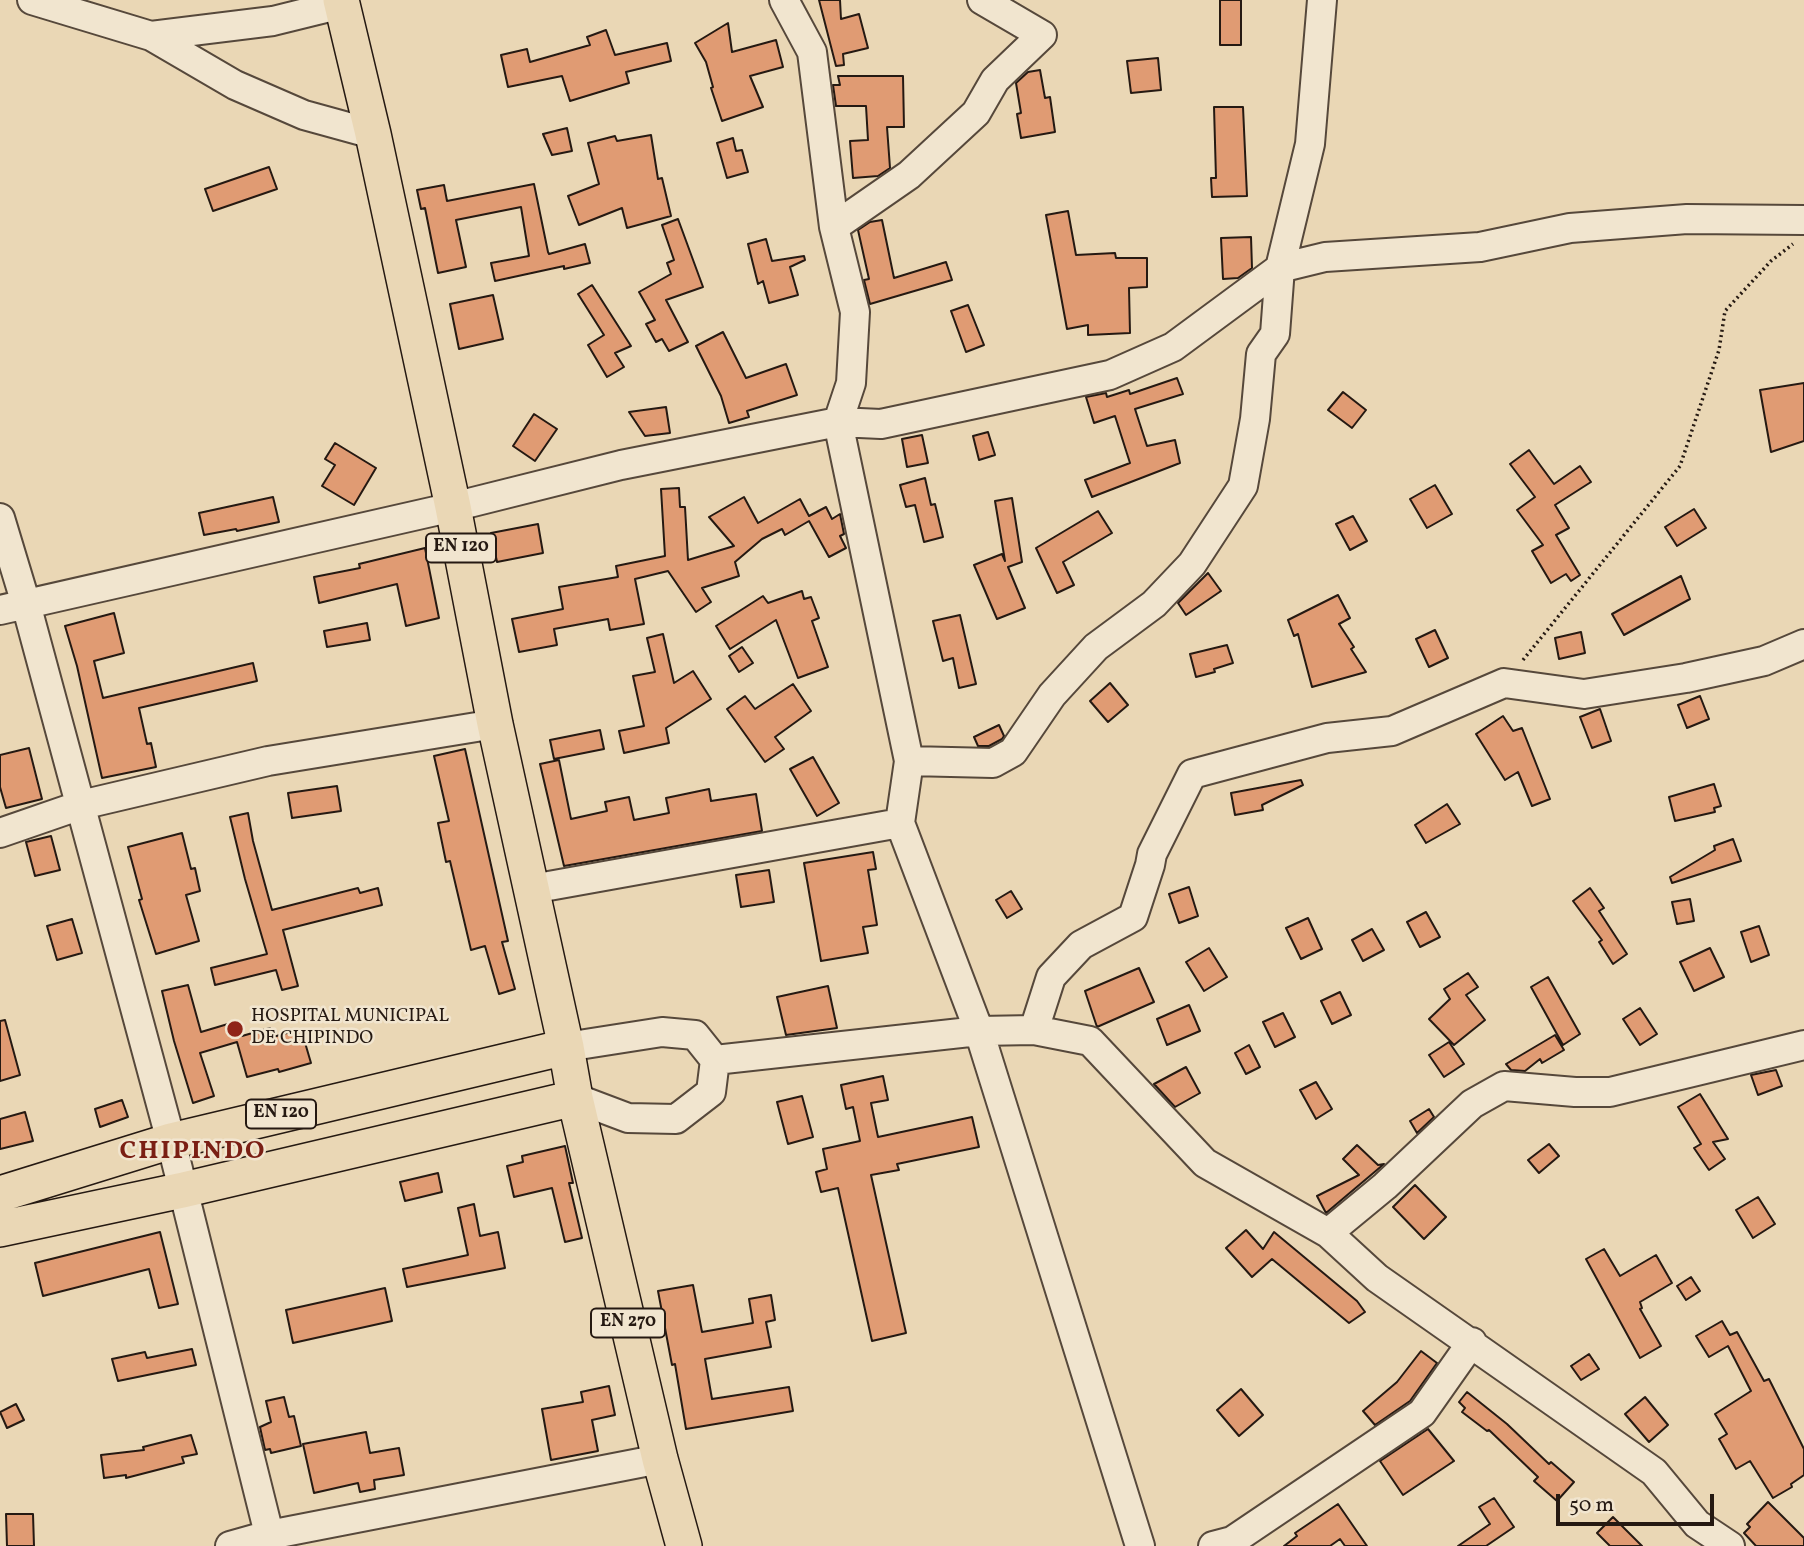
<!DOCTYPE html>
<style>
body{margin:0}
#map{position:relative;width:1804px;height:1546px;overflow:hidden;background:#ead7b5;font-family:Vollkorn,serif}
canvas{display:block}
.scale{position:absolute;left:1556px;top:1494px;width:158px;height:32px;box-sizing:border-box;border:4px solid #251912;border-top:0;padding-left:9px;font-size:21px;line-height:24px;white-space:nowrap;color:#251912;-webkit-text-stroke:5px #f1e5cf;paint-order:stroke}
</style>
<div id="map">
<canvas width="1804" height="1546"></canvas>
<div class="scale">50 m</div>
</div>
<script>
const context = document.querySelector('canvas').getContext('2d');
context.lineJoin = 'round';
function paint(path, color) { context.fillStyle = color; context.fill(path, 'evenodd'); }
function trace(path, color, width, dash) { context.strokeStyle = color; context.lineWidth = width; context.lineCap = dash ? 'butt' : 'round'; context.setLineDash(dash || []); context.stroke(path); }
function write(font, color, halo, rows, align = 'center') {
  context.font = font + ' Vollkorn,serif'; context.lineWidth = 5; context.setLineDash([]); context.textBaseline = 'middle'; context.strokeStyle = halo; context.fillStyle = color; for (const [text, x, y, turn = 0] of rows) {
    context.save(); context.translate(x, y); context.rotate((+turn || 0) * Math.PI / 180); context.textAlign = isNaN(turn) ? turn : align; if (halo) context.strokeText(text, 0, 0); context.fillText(text, 0, 0); context.restore();
  }
}
const building = new Path2D(`
 M819 0H840L841 19 859 14 868 48 843 54 844 65 836 66Z
 M1220 0H1241V45H1220Z
 M728 23 732 52 776 40 783 67 750 76 763 107 722 121 711 88 713 87 706 62 695 43Z
 M606 30 615 55 667 43 671 61 626 72 629 83 570 101 562 76 508 87 501 55 527 49 530 62 590 45 587 37Z
 M1158 58 1161 90 1131 93 1127 61Z
 M1040 70 1045 98 1050 97 1055 132 1021 138 1017 114 1021 113 1016 83 1028 72Z
 M838 76H903L904 127H887L890 168 878 176 853 178 850 141 868 140 866 106H836L833 85H840Z
 M1214 107H1243L1247 196 1212 197 1211 178H1216Z
 M567 128 572 151 552 155 543 134Z
 M651 135 658 179 662 178 671 216 627 228 622 208 579 225 568 196 599 184 588 143 615 136 617 141Z
 M733 138 736 151 742 150 748 172 727 178 717 143Z
 M269 167 277 189 213 211 205 189Z
 M534 184 548 252 549 254 585 244 590 263 564 269V266L495 281 491 263 529 256 521 207 456 220 466 267 438 273 425 208 421 209 417 190 444 185 447 201Z
 M1068 211 1076 255 1115 253 1116 258H1147V287L1129 288 1130 333 1088 335V325L1067 329 1046 215Z
 M678 219 703 287 666 300 688 342 669 351 662 339 656 342 646 324 655 320 639 292 671 274 667 263 674 260 662 225Z
 M882 220 894 278 946 262 952 280 870 304 864 280 869 279 858 230 870 222Z
 M1251 237 1252 268 1238 278 1223 279 1221 238Z
 M766 239 772 261 804 256 805 260 790 267 798 295 769 303 763 281 758 284 748 244Z
 M592 285 631 346 615 353 624 367 607 377 588 345 604 335 578 294Z
 M493 295 503 339 459 349 450 304Z
 M968 305 984 345 966 352 951 311Z
 M723 332 746 378 786 364 797 395 747 411 749 417 729 423 721 396 696 346Z
 M1177 378 1183 394 1135 409 1147 446 1175 440 1180 463 1092 497 1085 480 1130 463 1115 416 1094 423 1086 397 1106 393 1107 397 1129 390 1130 394Z
 M1804 383V441L1771 452 1760 390Z
 M1343 392 1366 410 1352 428 1328 410Z
 M666 407 670 433 645 436 629 412Z
 M534 414 557 429 535 461 513 446Z
 M988 432 995 455 979 460 973 436Z
 M922 435 928 463 907 467 902 439Z
 M335 443 376 468 354 505 322 486 335 465 325 459Z
 M1529 450 1554 484 1580 466 1591 482 1555 505 1569 528 1556 535 1580 575 1571 581 1566 574 1551 583 1532 551 1543 545 1517 510 1535 497 1510 464Z
 M925 478 931 505 935 504 943 537 924 542 915 505 906 507 900 485Z
 M1435 485 1452 514 1427 528 1410 499Z
 M679 488 680 507H685L688 560 734 546 709 517 744 497 758 523 800 499 809 516 826 507 832 519 840 514 844 534 840 536 846 548 829 557 809 521 785 535 782 529 762 539 735 562 739 576 702 588 711 602 696 612 668 571 635 579 644 624 610 630 608 619 554 629 557 645 519 652 512 619 563 609 559 587 618 577 616 566 665 556 661 489Z
 M273 497 279 522 237 531 236 529 204 535 199 513Z
 M1012 498 1022 562 1008 567 1025 608 997 619 974 565 1002 554 1005 561 995 501Z
 M1694 509 1706 528 1677 546 1665 527Z
 M1098 511 1112 533 1063 562 1074 585 1057 593 1036 548Z
 M1353 516 1367 541 1350 550 1336 524Z
 M538 524 543 553 497 562 491 533Z
 M425 548 439 618 406 626 397 584 319 603 314 577 360 568 359 564Z
 M1208 573 1221 591 1186 615 1178 603Z
 M1681 576 1690 599 1624 635 1612 614Z
 M802 591 804 599 811 597 819 618 812 621 828 667 798 678 776 620 730 649 716 626 763 596 768 603Z
 M1338 595 1350 618 1339 624 1354 647 1351 649 1366 672 1312 687 1298 634 1294 636 1288 620Z
 M114 613 124 653 94 661 103 698 253 663 257 681 139 708 147 744 151 743 156 767 102 778 77 666 65 626Z
 M960 615 976 684 959 688 953 658 943 661 933 621Z
 M367 623 370 640 327 647 324 631Z
 M1435 630 1448 658 1429 667 1416 639Z
 M1581 632 1585 653 1559 659 1555 638Z
 M663 634 674 683 693 671 711 699 666 728 669 743 624 753 619 731 644 726 633 676 655 672 647 638Z
 M1227 645 1233 663 1214 669 1215 672 1196 677 1190 654Z
 M742 647 753 663 739 672 729 656Z
 M1110 683 1128 705 1108 722 1090 701Z
 M793 684 811 711 775 737 784 749 765 762 727 709 745 696 755 709Z
 M1700 696 1709 719 1687 728 1678 705Z
 M1600 709 1611 741 1592 748 1580 717Z
 M1503 716 1513 731 1522 728 1550 799 1532 806 1518 772 1505 780 1476 734Z
 M999 725 1004 736 1002 739 989 746H978L974 737Z
 M600 730 604 749 554 759 550 740Z
 M29 748 42 799 6 808 0 787V755Z
 M465 749 508 941 502 942 515 989 499 994 485 946 471 950 450 861 446 862 438 823 449 821 434 756Z
 M813 757 839 803 817 816 790 769Z
 M559 760 571 819 607 811 605 802 629 797 634 820 669 813 666 798 709 789 711 801 756 794 762 831 564 866 540 764Z
 M1301 780 1303 785 1262 805 1263 810 1235 815 1231 793Z
 M1714 784 1721 806 1714 808 1715 812 1675 821 1669 797Z
 M337 786 341 811 292 818 288 793Z
 M1447 804 1460 824 1426 843 1415 825Z
 M248 813 253 841 272 910 358 888 360 893 378 888 382 905 283 930 298 986 282 990 276 970 215 985 211 968 267 954 245 879 230 817Z
 M182 833 191 869 195 868 200 891 186 895 199 941 156 954 139 900 142 899 128 847Z
 M51 836 60 870 35 876 26 842Z
 M1733 839 1741 861 1672 883 1670 877 1715 850 1714 846Z
 M873 852 876 869 868 870 877 925 863 927 868 953 821 961 804 863Z
 M769 870 774 902 741 907 736 875Z
 M1189 887 1198 916 1179 923 1169 894Z
 M1590 888 1604 908 1599 911 1627 954 1613 964 1599 942 1602 940 1573 901Z
 M1011 891 1022 909 1007 918 996 900Z
 M1690 899 1694 921 1677 924 1672 902Z
 M1426 912 1440 937 1420 947 1407 922Z
 M1308 918 1322 949 1301 959 1286 928Z
 M72 919 82 953 57 960 47 926Z
 M1759 926 1769 955 1751 962 1741 932Z
 M1372 929 1384 950 1363 961 1352 940Z
 M1209 948 1227 977 1204 991 1186 962Z
 M1710 948 1724 977 1694 991 1680 962Z
 M1139 968 1154 1002 1097 1027 1085 991Z
 M1468 973 1478 987 1466 995 1485 1020 1454 1045 1429 1019 1450 999 1444 989Z
 M1548 977 1580 1034 1563 1045 1531 987Z
 M188 985 201 1032 238 1021 242 1036 270 1028 273 1037 301 1029 311 1063 279 1072 278 1069 247 1077 237 1042 200 1053 214 1096 193 1103 174 1041 162 991Z
 M828 986 837 1028 786 1035 777 997Z
 M1340 992 1351 1015 1332 1024 1321 1001Z
 M1189 1005 1200 1031 1167 1045 1157 1019Z
 M1640 1008 1657 1034 1640 1045 1623 1019Z
 M1283 1013 1295 1037 1275 1047 1263 1022Z
 M5 1020 20 1075 0 1081V1021Z
 M1555 1035 1564 1050 1542 1063 1540 1059 1525 1071 1511 1070 1506 1064Z
 M1449 1042 1464 1064 1444 1077 1429 1055Z
 M1249 1045 1260 1067 1246 1074 1235 1053Z
 M1186 1067 1200 1093 1175 1107 1154 1084Z
 M1776 1070 1782 1086 1758 1095 1751 1075Z
 M883 1076 888 1100 871 1103 878 1137 972 1117 979 1147 897 1164 899 1170 871 1175 906 1333 872 1341 838 1188 821 1192 816 1172 827 1169 823 1149 860 1141 853 1107 846 1109 841 1085Z
 M1316 1082 1332 1109 1316 1119 1300 1090Z
 M1700 1094 1728 1139 1713 1142 1725 1159 1709 1170 1694 1148 1701 1144 1678 1107Z
 M802 1096 813 1137 788 1144 777 1102Z
 M122 1100 128 1117 100 1127 95 1109Z
 M1429 1109 1434 1117 1417 1133 1410 1121Z
 M25 1112 33 1141 0 1149V1119Z
 M1549 1144 1559 1156 1539 1173 1528 1160Z
 M1357 1145 1378 1165 1384 1164 1326 1213 1317 1196 1359 1175 1343 1159Z
 M565 1146 573 1183H569L582 1238 565 1242 552 1188 514 1197 507 1166 523 1162 522 1156Z
 M438 1173 442 1192 405 1201 400 1182Z
 M1415 1185 1446 1217 1424 1239 1393 1207Z
 M1758 1197 1775 1224 1753 1238 1736 1210Z
 M474 1204 480 1236 498 1232 505 1268 407 1287 403 1269 468 1255 458 1208Z
 M1246 1230 1263 1249 1274 1232 1357 1301 1365 1312 1349 1323 1272 1259 1252 1277 1226 1248Z
 M160 1232 178 1304 159 1308 149 1269 43 1296 35 1263Z
 M1604 1249 1620 1276 1656 1255 1672 1283 1640 1302 1642 1308 1640 1309 1661 1346 1640 1358 1586 1259Z
 M1691 1277 1700 1291 1686 1300 1677 1286Z
 M693 1285 702 1332 753 1323 749 1299 771 1295 775 1320 766 1322 771 1347 705 1359 712 1399 789 1387 793 1411 686 1429 675 1364 672 1365 658 1291Z
 M385 1288 392 1321 293 1343 286 1310Z
 M1722 1321 1730 1335 1737 1332 1764 1381 1769 1379 1804 1449V1475L1791 1484 1792 1487 1773 1498 1750 1461 1736 1469 1719 1439 1727 1434 1715 1414 1751 1391 1728 1346 1709 1357 1696 1336Z
 M192 1349 196 1365 118 1381 112 1359 145 1352 147 1358Z
 M1421 1351 1437 1363 1410 1401 1375 1425 1363 1411 1397 1382Z
 M1589 1354 1599 1369 1581 1380 1571 1366Z
 M609 1386 615 1415 592 1420 598 1451 551 1460 542 1409 583 1402 581 1392Z
 M1241 1389 1263 1415 1239 1436 1217 1410Z
 M1467 1392 1507 1424 1549 1464 1551 1462 1574 1482 1557 1501 1534 1481 1538 1477 1489 1430 1487 1431 1462 1412 1465 1408 1459 1402Z
 M284 1397 289 1417 294 1416 301 1446 271 1453 270 1449 265 1450 260 1427 271 1422 266 1401Z
 M1645 1397 1668 1425 1649 1442 1625 1414Z
 M16 1404 24 1420 7 1428 0 1412Z
 M1428 1429 1454 1461 1403 1495 1380 1461Z
 M366 1432 370 1453 399 1448 404 1475 374 1480 375 1489 360 1492 358 1483 314 1493 303 1444Z
 M191 1435 197 1454 182 1457 184 1463 126 1478V1475L104 1478 101 1455 144 1450 143 1447Z
 M1494 1498 1514 1527 1486 1546H1458L1490 1524 1479 1507Z
 M1768 1502 1804 1538V1546H1756L1744 1533 1750 1527 1747 1524Z
 M1338 1504 1367 1546H1345L1340 1539 1330 1546H1284L1297 1536 1295 1533Z
 M6 1514H33L34 1546H7Z
 M1613 1517 1642 1546H1610L1597 1533Z`);
const path = new Path2D(`
 M1523 660 1680 466 1719 350 1725 311 1771 261 1793 244`);
const minor = new Path2D(`
 M32 0 151 36 273 21 342 4
 M784 0 812 52 834 227 855 312 851 383 838 422 909 761 900 823 979 1031 1140 1546
 M151 36 235 85 304 115 373 134
 M834 227 909 175 976 113 995 80 1042 35 982 0
 M0 518 26 604 171 1141 272 1546
 M0 610 453 507 621 465 838 422 881 424 1110 375 1173 347 1280 268 1325 257 1480 247 1570 228 1687 219 1804 220
 M909 761 993 763 1013 752 1052 695 1096 647 1154 604 1192 564 1243 486 1255 419 1261 354 1275 334 1280 268 1310 144 1322 0
 M0 833 81 805 268 761 495 724
 M532 889 900 823
 M1034 1030 1051 977 1081 945 1133 917 1150 865 1152 854 1192 774 1327 738 1392 731 1504 683 1584 694 1686 678 1764 661 1804 644
 M566 1047 662 1032 695 1035 715 1060 711 1092 676 1119 628 1118 575 1098
 M715 1060 979 1031 1034 1030 1090 1041 1205 1163 1328 1233 1377 1278 1654 1472 1697 1524 1730 1546
 M1328 1233 1385 1186 1472 1104 1504 1086 1575 1092H1610L1804 1045
 M230 1546 269 1535 660 1459
 M1213 1546 1232 1541 1422 1413 1472 1342`);
const major = new Path2D(`
 M341 0 373 134 453 507 495 724 566 1047 575 1098 660 1459 684 1546
 M0 1194 171 1141 566 1047
 M0 1229 183 1190 575 1098`);
const markers = [
 [235,1029,9,"#8f2418"]
];
const shields = [
 [461,548,70],
 [281,1114,70],
 [628,1323,74]
];
const shieldNames = [
 ["EN 120",461,548],
 ["EN 120",281,1114],
 ["EN 270",628,1323]
];
const poiNames = [
 ["HOSPITAL MUNICIPAL",251,1018],
 ["DE CHIPINDO",251,1040]
];
const districtNames = [
 ["CHIPINDO",193,1153]
];
paint(building, '#e09b73');
trace(building, '#251912', 2);
trace(minor, '#56483b', 32);
trace(major, '#251912', 38);
trace(path, '#251912', 3.5, [2, 3.5]);
trace(minor, '#f1e5cf', 28);
trace(major, '#ead7b5', 35);
for (const [x, y, r, color] of markers) { const dot = new Path2D(); dot.arc(x, y, r, 0, 2 * Math.PI); context.fillStyle = color; context.fill(dot); trace(dot, '#f1e5cf', 2.5); }
for (const [x, y, w] of shields) { const box = new Path2D(); box.roundRect(x - w / 2, y - 14.5, w, 29, 5); context.fillStyle = '#f1e5cf'; context.fill(box); trace(box, '#251912', 2); }
write('bold 18px', '#251912', null, shieldNames);
write('19px', '#251912', '#f1e5cf', poiNames, 'left');
context.letterSpacing = '2px';
write('bold 26px', '#7a1f14', '#f1e5cf', districtNames);
context.letterSpacing = '0px';
</script>
